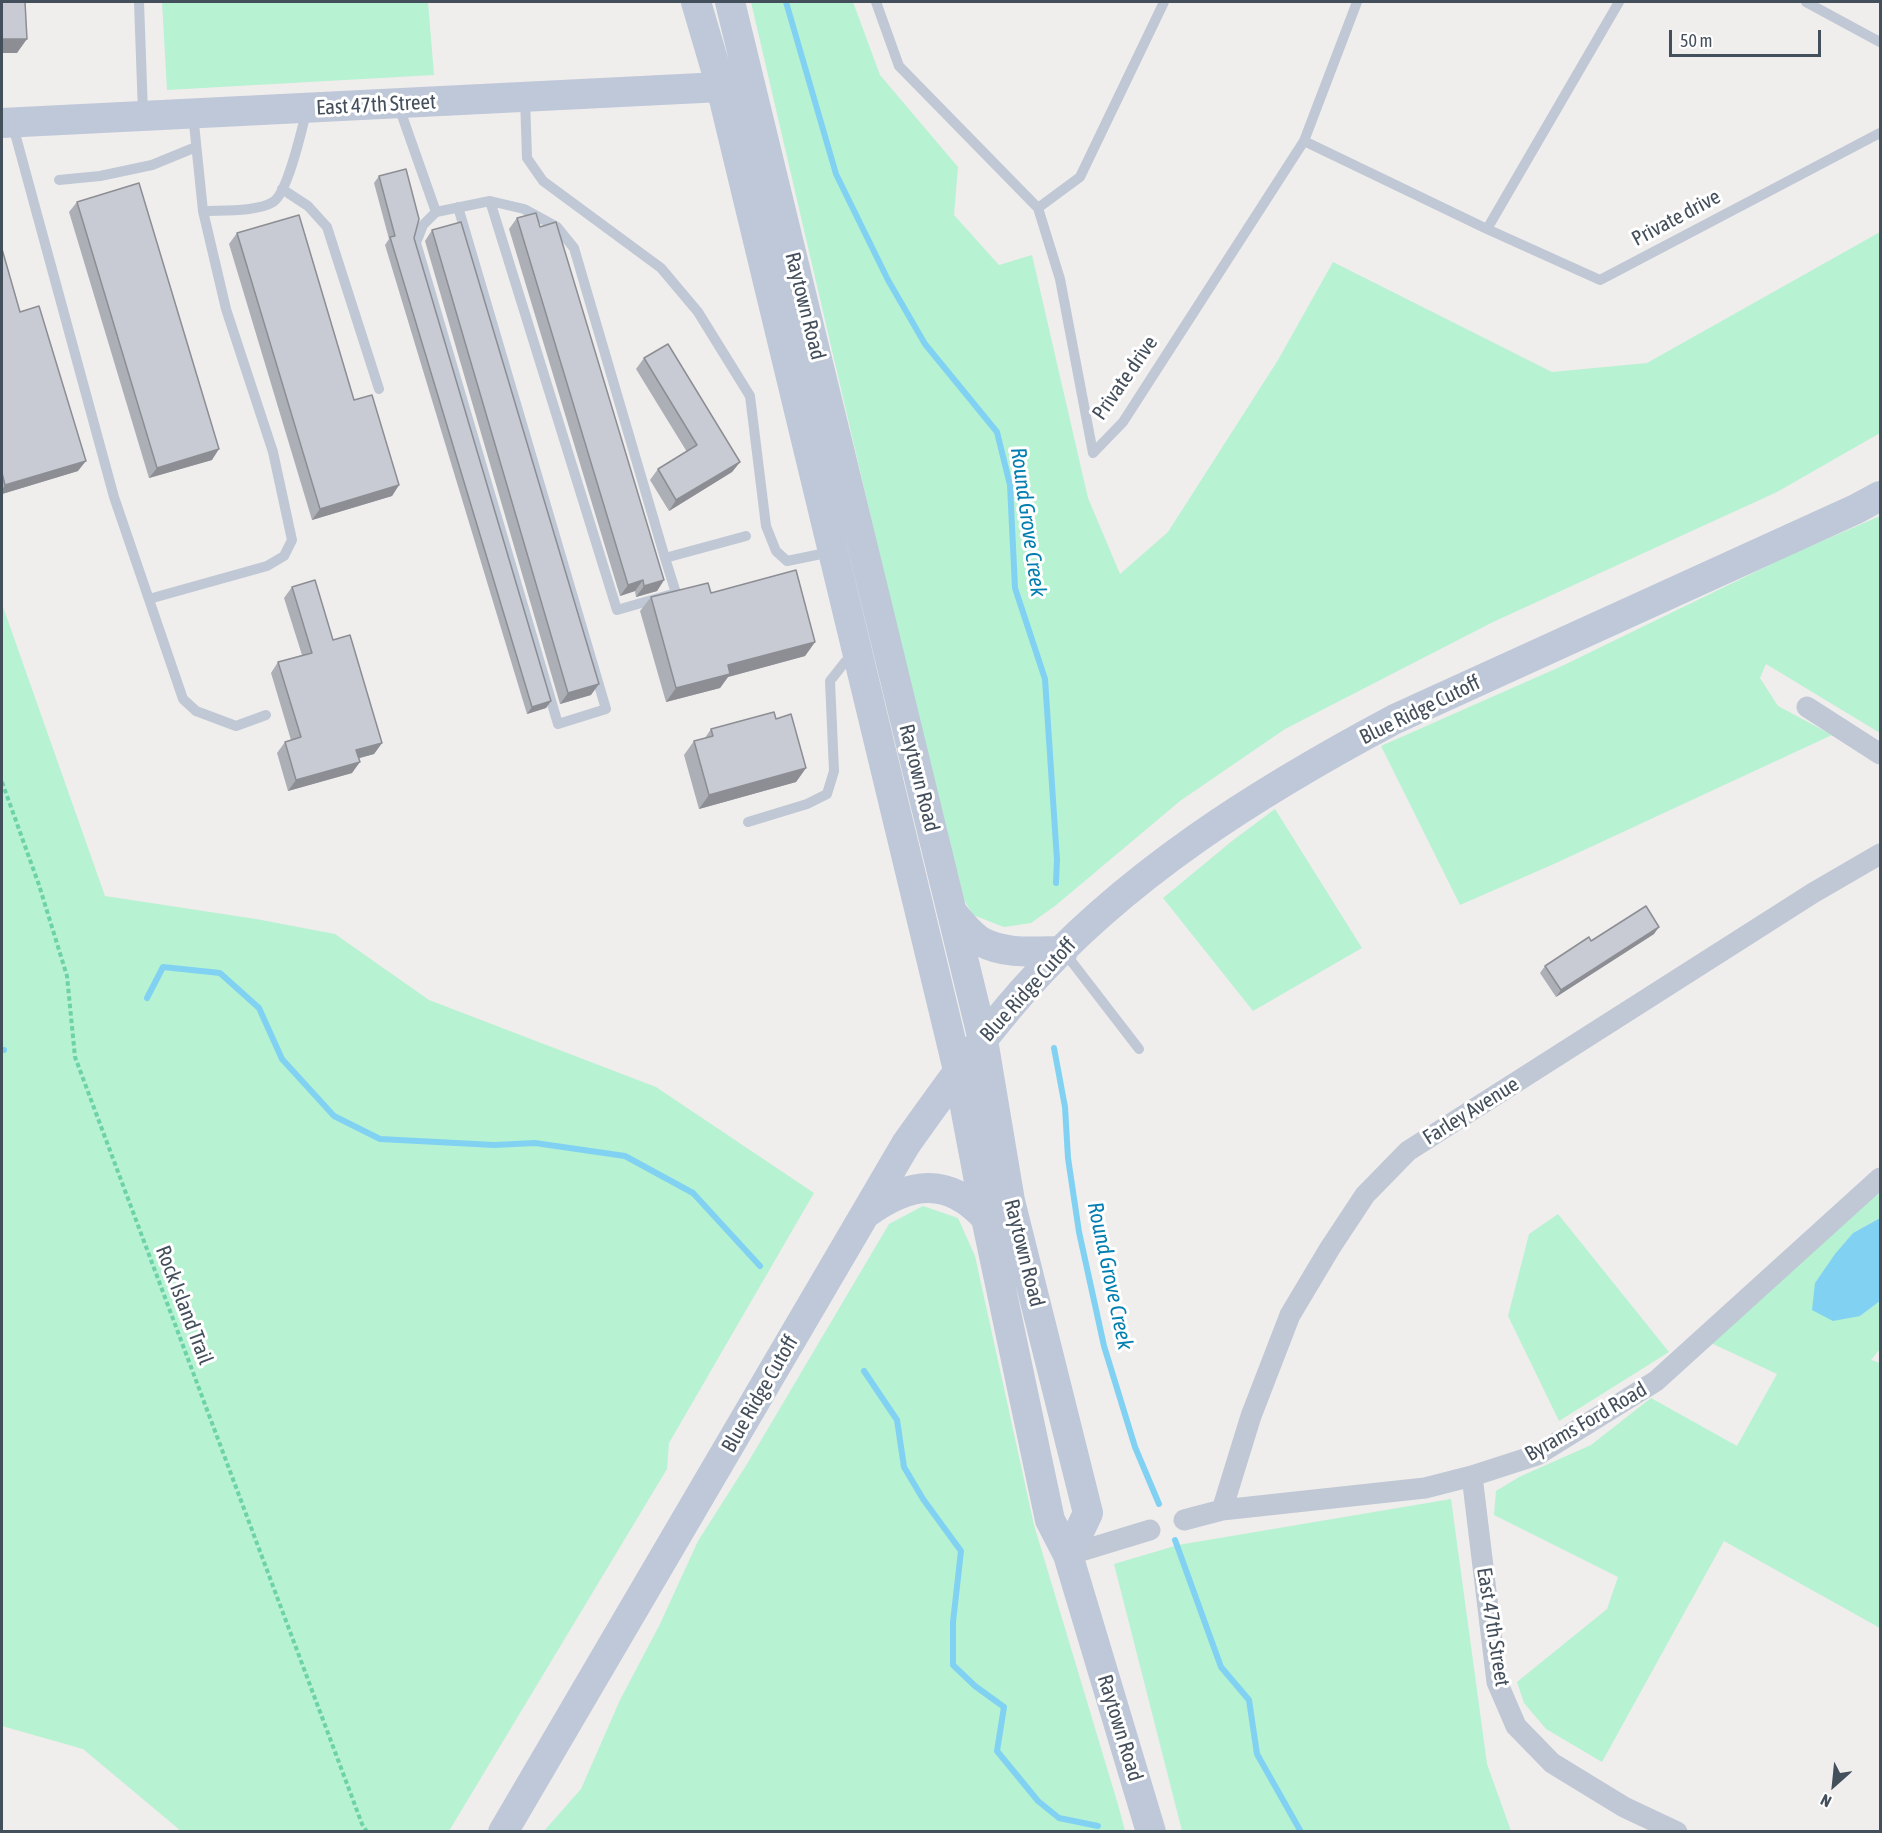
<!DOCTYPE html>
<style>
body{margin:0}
#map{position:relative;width:1882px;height:1833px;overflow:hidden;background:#f0eded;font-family:"Asap Condensed",sans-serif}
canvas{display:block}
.frame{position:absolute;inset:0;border:3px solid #444f5c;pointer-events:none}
.north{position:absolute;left:1804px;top:1755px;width:60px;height:60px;-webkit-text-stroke:4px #fff;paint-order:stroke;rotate:207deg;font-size:16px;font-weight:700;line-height:24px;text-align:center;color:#444f5c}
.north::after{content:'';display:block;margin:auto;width:21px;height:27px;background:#444f5c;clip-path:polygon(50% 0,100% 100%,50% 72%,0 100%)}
.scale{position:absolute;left:1669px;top:30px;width:152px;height:27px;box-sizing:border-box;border:3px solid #444f5c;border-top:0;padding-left:8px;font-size:18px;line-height:21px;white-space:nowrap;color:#444f5c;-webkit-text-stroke:4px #fff;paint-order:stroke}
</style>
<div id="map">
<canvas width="1882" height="1833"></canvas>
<div class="frame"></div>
<div class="north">N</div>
<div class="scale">50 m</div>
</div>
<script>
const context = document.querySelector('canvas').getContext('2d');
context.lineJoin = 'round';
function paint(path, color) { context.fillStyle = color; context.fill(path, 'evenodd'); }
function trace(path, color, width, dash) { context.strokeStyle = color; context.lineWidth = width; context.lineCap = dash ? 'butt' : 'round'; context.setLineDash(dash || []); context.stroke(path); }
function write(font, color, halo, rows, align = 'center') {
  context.font = font + ' "Asap Condensed",sans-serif'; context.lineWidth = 6; context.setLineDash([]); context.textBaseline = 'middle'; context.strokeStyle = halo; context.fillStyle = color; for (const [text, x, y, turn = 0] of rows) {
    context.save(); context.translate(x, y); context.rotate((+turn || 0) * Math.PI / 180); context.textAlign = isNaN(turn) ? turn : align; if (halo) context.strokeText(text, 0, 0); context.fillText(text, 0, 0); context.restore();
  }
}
const green = new Path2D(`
 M162 2H428L434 75 167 90Z
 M751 2H853L880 75 958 167 954 215 999 265 1032 255 1088 498 1120 574 1168 532 1278 360 1333 262 1552 372 1647 363 1880 232V433L1777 492 1493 622 1285 729 1180 801 1055 906 1031 923 1004 927 973 915 957 888Z
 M1880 516V733L1766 664 1760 678 1778 706 1832 735 1556 863 1460 905 1381 746 1562 666 1788 556Z
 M2 604 105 896 256 919 335 934 429 1000 656 1087 814 1193 669 1443 667 1469 449 1831H181L83 1749 2 1726Z
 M1275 809 1362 948 1253 1011 1163 898 1232 841Z
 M1880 1191V1218L1853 1233 1815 1283 1860 1316 1880 1301V1349L1871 1360 1880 1363V1628L1724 1541 1602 1762 1546 1729 1524 1703 1517 1682 1607 1609 1618 1577 1494 1515 1496 1491 1519 1477 1591 1445 1651 1398 1737 1446 1777 1374 1711 1343Z
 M923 1206 958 1218 975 1256 1034 1525 1119 1808 1125 1831H544L581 1789 620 1700 660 1624 698 1541 747 1464 889 1224Z
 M1558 1214 1669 1352 1559 1421 1508 1316 1529 1234Z
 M1451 1499 1487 1764 1511 1831H1182L1114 1564 1178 1545Z`);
const water = new Path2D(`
 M1880 1218V1301L1860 1316 1833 1321 1812 1310 1815 1283 1835 1254 1853 1233Z`);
const stream = new Path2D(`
 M786 2 836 174 888 280 925 344 997 432 1010 485 1015 588 1045 679 1057 860 1056 883
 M147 998 163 967 220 973 259 1008 282 1059 334 1116 380 1139 494 1145 535 1143 625 1156 693 1193 760 1266
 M1054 1048 1065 1107 1068 1158 1079 1232 1104 1346 1135 1447 1159 1504
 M2 1050H4
 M864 1371 897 1420 904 1467 923 1499 961 1551 953 1622V1665L975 1686 1004 1707 997 1751 1038 1801 1059 1818 1098 1826
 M1175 1540 1221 1667 1249 1700 1257 1754 1301 1832`);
const path = new Path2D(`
 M2 782 39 885 67 976 75 1057 362 1824 367 1832`);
const service = new Path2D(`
 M139 2 143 113
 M876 2 899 66 1038 208 1060 279 1093 453
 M1806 2 1880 42
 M525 98 527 158 543 181 661 268 698 312 750 396 766 526 776 551 787 561 831 552
 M399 107 436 212 490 201 524 209 557 227 574 248 665 558 746 536
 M13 126 114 497 183 699 196 711 236 726 266 715
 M1304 141 1487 229 1600 280 1880 133
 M59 180 100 176 152 165 196 147
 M282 189 308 206 327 227 379 389
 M490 201 617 610 676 593 665 558
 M1038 208 1080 177 1164 2
 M203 211C222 210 257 212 273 202 288 193 302 128 307 109
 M436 212 423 225 416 243 558 724 606 709 458 207
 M1487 229 1619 2
 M1093 453 1123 422 1304 141 1357 2
 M149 599 267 566 284 556 292 540 273 452 226 309 203 211 193 114
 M748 822 807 804 827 794 834 771 830 681 845 662 856 657
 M1065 953 1139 1049`);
const minor = new Path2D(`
 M1807 707 1880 754
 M1472 1476 1497 1682 1516 1726 1552 1763 1624 1807 1677 1832
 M1222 1510 1251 1416 1290 1315 1330 1248 1365 1195 1408 1151 1813 893 1880 854
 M1184 1520 1222 1510 1425 1488 1472 1476 1537 1455 1656 1381 1880 1178
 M1068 1555 1150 1530`);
const secondary = new Path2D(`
 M696 2 721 87 958 1070 986 1218 1050 1520 1068 1555 1151 1832
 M730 2 983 1040 1010 1201 1088 1513 1068 1555
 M2 123 721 87 739 84
 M952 912C961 923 970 935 982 942 1006 955 1037 951 1063 951
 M868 1212C910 1182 948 1176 986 1218
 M503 1832 906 1144C943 1092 980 1040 1022 992 1125 875 1258 792 1395 719L1856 509 1880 496`);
const wall = new Path2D(`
 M379 176 414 238 551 701 546 708 527 714 385 245 389 239 374 183Z
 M77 202 212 460 149 478 69 212Z
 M517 218 664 580 657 591 636 597 635 591 620 596 509 229Z
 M432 230 591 695 560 704 425 241Z
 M237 233 354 400 399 485 392 496 312 520 229 244Z
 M2 249 20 312 78 471 2 494Z
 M644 358 740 462 732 472 669 511 650 480 658 469 687 452 636 369Z
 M292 587 333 640 382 743 374 754 359 758 352 773 288 791 277 753 285 742 291 740 271 673 278 662 302 655 284 598Z
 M711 593 815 642 805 656 728 677 720 688 666 702 640 611 651 597Z
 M776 719 806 768 796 782 699 809 684 755 694 741 705 738 711 729Z
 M1654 934 1556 997 1540 973 1545 966 1591 941Z`);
const shadedWall = new Path2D(`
 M2 39H27L17 53H2Z
 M219 449 212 460 149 478 157 468Z
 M86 461 78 471 2 494V490L5 485Z
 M740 462 732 472 669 511 676 500Z
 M399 485 392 496 312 520 320 509Z
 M643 580 635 591 620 596 628 585Z
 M664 580 657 591 636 597 644 586Z
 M815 642 805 656 728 677 720 688 666 702 676 688 728 665Z
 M599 684 591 695 560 704 568 693Z
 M551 701 546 708 527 714 532 707Z
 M382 743 374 754 349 761 356 750Z
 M360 762 352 773 288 791 296 780Z
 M806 768 796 782 699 809 709 795Z
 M1659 927 1654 934 1556 997 1561 990Z`);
const building = new Path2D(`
 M2 2H25L27 39H2Z
 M406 169 419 219 414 238 551 701 532 707 390 237 395 236 379 176Z
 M139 183 219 449 157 468 77 202Z
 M536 213 540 227 556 222 664 580 644 586 643 580 628 585 517 218Z
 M299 215 354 400 372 395 399 485 320 509 237 233Z
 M461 222 599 684 568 693 432 230Z
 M2 249 20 312 39 306 86 461 5 485 2 473Z
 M668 344 740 462 676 500 658 469 697 445 644 358Z
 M796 570 815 642 728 665 730 674 676 688 651 597 708 583 711 593Z
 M315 580 333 640 350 635 382 743 356 750 360 762 296 780 285 742 301 737 278 662 312 653 292 587Z
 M774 712 776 719 791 714 806 768 709 795 694 741 713 736 711 729Z
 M1646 906 1659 927 1561 990 1545 966 1589 937 1591 941Z`);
const streetNames = [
 ["East 47th Street",376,105,-3],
 ["Private drive",1676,218,-28],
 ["Raytown Road",805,306,76],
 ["Private drive",1125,378,-55],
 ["Blue Ridge Cutoff",1420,710,-26],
 ["Raytown Road",919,778,76],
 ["Blue Ridge Cutoff",1028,990,-48],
 ["Farley Avenue",1471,1111,-32],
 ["Raytown Road",1024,1253,76],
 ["Rock Island Trail",184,1305,69],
 ["Blue Ridge Cutoff",760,1394,-60],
 ["Byrams Ford Road",1586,1422,-30],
 ["East 47th Street",1493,1627,81],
 ["Raytown Road",1120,1728,73]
];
const waterNames = [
 ["Round Grove Creek",1028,522,82],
 ["Round Grove Creek",1110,1276,78]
];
paint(green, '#b7f2d2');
paint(water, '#81d2f2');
trace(stream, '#81d2f2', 6);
trace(path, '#6dd2a8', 4, [4.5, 3]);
trace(service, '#bfc8d4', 10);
trace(minor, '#bfc8d4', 21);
trace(secondary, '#bec8d8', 30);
paint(wall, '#acafb5');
paint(shadedWall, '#8c8e94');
paint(building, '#c8cbd3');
trace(building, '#8c8e94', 1.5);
write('21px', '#444f5c', '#fff', streetNames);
write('italic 22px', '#027fb0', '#fff', waterNames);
</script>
